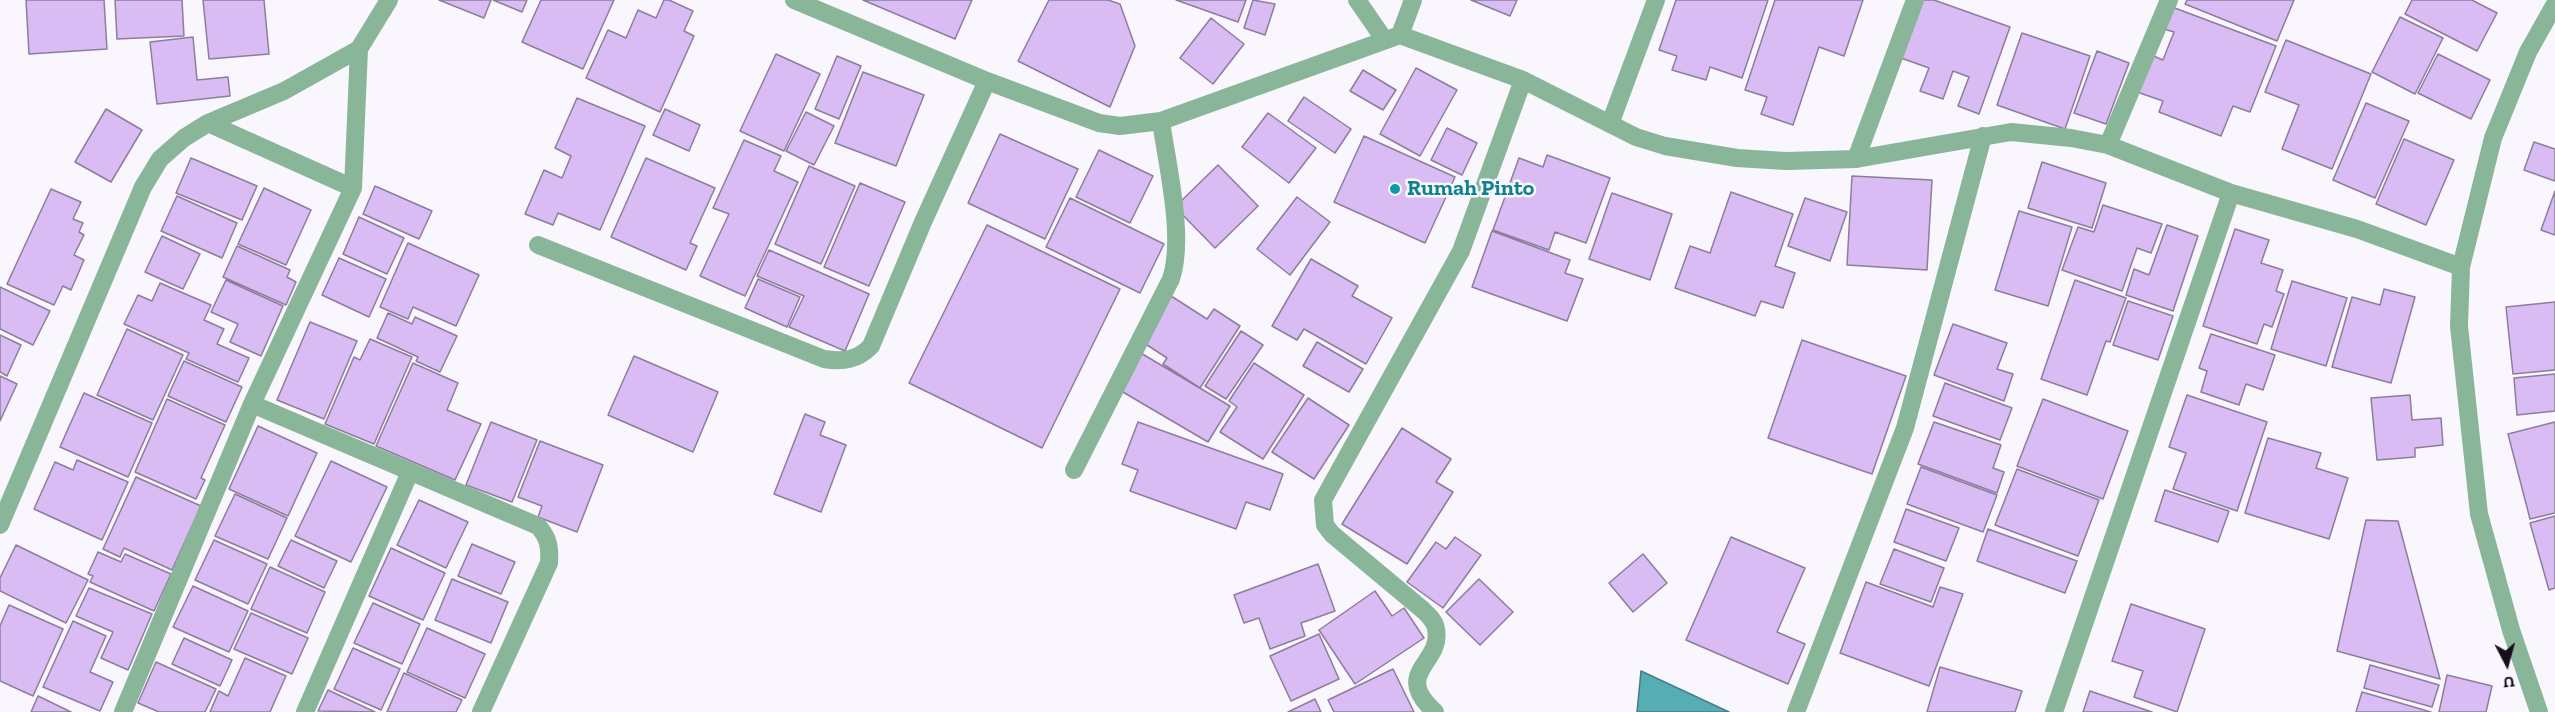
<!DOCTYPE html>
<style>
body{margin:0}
#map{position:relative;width:2555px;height:712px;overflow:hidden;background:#f9f6fd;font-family:"Zilla Slab",serif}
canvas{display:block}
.north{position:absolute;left:2477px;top:634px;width:60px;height:60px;-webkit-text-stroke:4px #f9f6fd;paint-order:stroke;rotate:174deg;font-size:16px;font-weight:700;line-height:24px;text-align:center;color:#17101c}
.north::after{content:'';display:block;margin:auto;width:21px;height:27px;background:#17101c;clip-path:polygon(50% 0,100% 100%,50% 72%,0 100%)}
</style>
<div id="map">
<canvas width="2555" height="712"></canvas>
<div class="north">U</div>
</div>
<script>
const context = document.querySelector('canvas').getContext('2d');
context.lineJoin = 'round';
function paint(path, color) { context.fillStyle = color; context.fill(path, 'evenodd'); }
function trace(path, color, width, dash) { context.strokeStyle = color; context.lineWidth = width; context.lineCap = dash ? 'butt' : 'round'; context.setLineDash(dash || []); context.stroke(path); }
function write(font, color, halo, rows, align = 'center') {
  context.font = font + ' "Zilla Slab",serif'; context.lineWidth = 5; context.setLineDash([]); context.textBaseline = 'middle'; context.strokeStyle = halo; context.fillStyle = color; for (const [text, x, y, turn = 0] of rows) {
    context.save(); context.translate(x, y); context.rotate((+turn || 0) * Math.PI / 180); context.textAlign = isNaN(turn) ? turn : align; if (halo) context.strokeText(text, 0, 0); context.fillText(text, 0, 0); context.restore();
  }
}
const water = new Path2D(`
 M1641 671 1729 712H1637Z`);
const building = new Path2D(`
 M26 0H104L107 49 29 54Z
 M115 0H182L184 36 117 39Z
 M203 0H264L269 54 209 59Z
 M439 0H491L484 18Z
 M493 0H527L522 12Z
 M541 0H614L583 69 522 42Z
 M664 0H669L693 11 684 31 694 36 660 112 586 78 608 30 626 38 638 10 656 18Z
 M863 0H972L955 39Z
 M1049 0H1108L1120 4 1135 46 1110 107 1018 61Z
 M1176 0H1246L1238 22Z
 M1253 0 1275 4 1265 35 1244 28Z
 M1471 0H1517L1510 16Z
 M1676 0H1768L1742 78 1710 67 1706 80 1672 70 1677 56 1659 50Z
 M1775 0H1863L1844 56 1819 47 1793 125 1761 114 1767 97 1745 90Z
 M1922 0H1934L2010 27 1979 114 1958 106 1969 77 1953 71 1943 99 1920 91 1929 68 1901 58Z
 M2187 0H2294L2277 41 2185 4Z
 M2412 0H2472L2497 13 2477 51 2405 14Z
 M2172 7 2276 46 2250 112 2233 106 2221 136 2159 112 2163 101 2137 92 2151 55 2163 60 2174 32 2164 29Z
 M2400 17 2443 38 2415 94 2372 72Z
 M1211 18 1244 44 1213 84 1180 58Z
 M2022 33 2090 56 2065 129 1997 105Z
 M193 37 197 80 228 77 230 96 157 104 150 42Z
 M2286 40 2371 74 2332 169 2282 149 2299 105 2265 92Z
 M2097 51 2129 63 2106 124 2074 113Z
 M776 54 820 74 784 151 740 131Z
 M2438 54 2490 80 2471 119 2418 93Z
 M837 56 861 66 839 119 815 109Z
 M1416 68 1457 90 1420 156 1380 134Z
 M1363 70 1396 90 1383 110 1350 91Z
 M863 72 924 95 896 166 835 143Z
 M1304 97 1351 129 1335 153 1288 121Z
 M577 98 645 126 600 230 558 213 553 225 525 214 544 170 562 178 571 156 555 148Z
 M2366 103 2409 121 2375 198 2333 180Z
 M106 109 142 130 111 182 75 162Z
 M665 109 700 125 689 151 653 135Z
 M806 112 834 126 814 165 786 151Z
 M1268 113 1316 148 1289 183 1242 147Z
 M1447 128 1477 143 1462 175 1431 160Z
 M1000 134 1078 169 1045 239 968 203Z
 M1364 136 1455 177 1425 243 1334 202Z
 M2404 139 2454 160 2426 225 2376 204Z
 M744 140 781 156 774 171 798 182 745 296 700 276 729 214 713 208Z
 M2534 142 2555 149V181L2524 170Z
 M1099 150 1153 176 1130 223 1076 197Z
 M1547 155 1610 178 1586 243 1555 232 1549 250 1493 230 1519 158 1543 167Z
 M191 158 257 186 242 220 176 193Z
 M646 158 715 188 690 243 697 246 686 270 611 237Z
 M2042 162 2106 183 2092 228 2028 208Z
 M1218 165 1258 206 1215 248 1175 207Z
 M809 166 855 186 821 264 775 244Z
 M1852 176 1932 180 1927 270 1847 265Z
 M860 183 905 202 869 286 824 267Z
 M375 186 432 211 419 239 363 214Z
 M264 188 311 210 286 265 238 244Z
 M51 189 81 202 73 219 83 223 79 232 84 235 74 255 84 260 71 290 63 286 54 305 7 284Z
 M2555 191V235L2541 230Z
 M1731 192 1793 214 1775 266 1795 273 1783 308 1761 301 1755 316 1675 288 1690 246 1710 253Z
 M1612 193 1672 214 1650 280 1589 259Z
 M177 196 237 223 222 258 161 231Z
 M1297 197 1330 222 1290 275 1257 249Z
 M1070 198 1164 244 1140 293 1046 247Z
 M1805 198 1847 212 1830 261 1788 246Z
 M2103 205 2162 224 2151 253 2137 248 2122 291 2062 270 2078 227 2094 232Z
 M2019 211 2072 227 2048 306 1995 290Z
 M359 217 404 238 387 274 343 254Z
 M987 225 1120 289 1042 448 909 383Z
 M2167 225 2198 236 2173 311 2126 295 2134 269 2149 275Z
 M2235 229 2269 240 2261 263 2283 270 2276 291 2284 294 2272 327 2264 324 2257 344 2203 326Z
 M1492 231 1570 260 1565 273 1583 279 1567 321 1472 287Z
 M162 236 200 254 183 289 145 272Z
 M408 243 479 275 456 326 413 307 408 319 380 307Z
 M237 246 290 270 287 277 296 282 286 305 223 277Z
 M769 250 869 294 845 351 789 327 804 296 757 276Z
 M339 258 386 279 369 317 322 295Z
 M1311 259 1358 286 1352 296 1392 318 1366 364 1304 329 1297 340 1272 326Z
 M758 279 800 297 787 327 745 308Z
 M226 280 283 306 261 356 230 342 238 324 211 312Z
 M2075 280 2126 298 2110 342 2106 341 2087 395 2041 379Z
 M2292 281 2347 298 2326 366 2271 349Z
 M160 283 211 305 204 320 224 329 217 344 249 358 238 382 186 359 189 353 124 324 138 295 152 301Z
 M0 287 50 311 33 345 0 329Z
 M2384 289 2415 297 2391 383 2332 367 2352 297 2380 305Z
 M1171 296 1207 319 1214 309 1240 326 1200 388 1163 364 1167 358 1141 341Z
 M2128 301 2173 316 2158 360 2113 345Z
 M2555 302V370L2513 374 2506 307Z
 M388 313 412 324 415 317 457 336 440 372 416 361 418 357 377 338Z
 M310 322 357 341 324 419 277 400Z
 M1953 324 2007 343 1997 369 2013 374 2004 401 1934 375Z
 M127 329 183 355 153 420 97 395Z
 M1241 331 1263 345 1226 399 1205 386Z
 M2211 334 2275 355 2263 390 2246 384 2239 405 2201 392 2207 371 2199 368Z
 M0 335 21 345 7 376 0 372Z
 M370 339 412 357 374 444 325 424 354 357 360 360Z
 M1802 340 1906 376 1872 474 1768 438Z
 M1317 342 1363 369 1349 392 1303 366Z
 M1139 352 1230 406 1208 442 1116 388Z
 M634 356 718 392 693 452 608 415Z
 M184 361 242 387 226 422 168 396Z
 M413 363 458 383 447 410 481 424 455 480 376 446Z
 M1254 363 1304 395 1263 459 1220 432 1237 407 1229 401Z
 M2555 374V411L2517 415 2514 378Z
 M0 376 17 384 0 421Z
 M1945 383 2012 408 2000 440 1933 416Z
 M84 393 152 423 128 477 60 447Z
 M2187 395 2267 422 2237 511 2173 489 2186 453 2169 447Z
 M2410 395 2412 420 2441 418 2443 445 2415 448V457L2377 460 2371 398Z
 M1308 398 1349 425 1314 479 1272 452Z
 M167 399 225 425 201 478 205 480 196 499 135 472Z
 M2043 399 2128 431 2103 499 2017 466Z
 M805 414 825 422 820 435 846 445 821 512 774 494Z
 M491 422 537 440 512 502 466 485Z
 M1138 422 1283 474 1270 510 1246 502 1236 529 1130 491 1138 470 1122 464Z
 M1934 422 2001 445 1993 468 2004 472 1997 493 1918 464Z
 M2555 422V513L2530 519 2508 434Z
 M258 426 317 453 288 516 229 489Z
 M1402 428 1451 459 1436 482 1453 492 1407 564 1342 524Z
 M2268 438 2321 453 2316 468 2348 478 2329 539 2245 513Z
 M540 441 603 465 577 532 538 517 542 506 518 497Z
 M77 460 128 482 102 540 34 509 55 462 73 470Z
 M331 461 387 487 351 562 295 536Z
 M1921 467 1997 495 1983 532 1907 504Z
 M2017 469 2099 500 2078 556 1995 525Z
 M136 477 201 506 172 570 124 548 120 557 103 549Z
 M2165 490 2229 511 2218 542 2155 521Z
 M235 494 287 518 268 559 215 536Z
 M419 500 468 522 446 568 397 545Z
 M1906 509 1959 528 1946 561 1894 542Z
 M2555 516V588L2549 590 2530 523Z
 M2366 520 2398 521 2440 679 2337 651Z
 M1988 529 2077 561 2065 593 1977 561Z
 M1455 537 1481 555 1443 608 1407 582 1436 542 1446 549Z
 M1731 537 1805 568 1777 632 1805 644 1788 684 1686 640Z
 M214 540 267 564 248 604 195 580Z
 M291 540 337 561 324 588 278 566Z
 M472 544 515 562 501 594 458 576Z
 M16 545 88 580 66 623 0 591V578Z
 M391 548 445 573 423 620 369 596Z
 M1894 549 1944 568 1931 602 1880 584Z
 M98 552 121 562 125 554 171 574 154 611 90 582 93 576 88 574Z
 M1643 554 1667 583 1633 612 1609 583Z
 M1318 564 1335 611 1301 623 1305 636 1270 649 1259 618 1244 623 1234 595Z
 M270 567 325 592 307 633 251 609Z
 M452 579 508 602 491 643 435 620Z
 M1479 579 1513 612 1480 645 1446 612Z
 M1866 582 1933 607 1940 587 1963 594 1929 686 1840 653Z
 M193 586 248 611 229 652 173 627Z
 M89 588 152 614 128 670 101 658 113 632 76 616Z
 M1375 591 1392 616 1404 608 1424 638 1355 684 1319 630Z
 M373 603 420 624 402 664 354 643Z
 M2131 604 2205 629 2177 712 2134 697 2143 671 2112 661Z
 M9 605 63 629 33 696 0 681V626Z
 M251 613 308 638 292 674 234 649Z
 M73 621 106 636 90 672 113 682 100 711 43 687Z
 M427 628 485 654 465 698 407 672Z
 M1319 634 1339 679 1291 701 1270 656Z
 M184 638 232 660 220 686 172 664Z
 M353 648 400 669 381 710 334 689Z
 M245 658 286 676 270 712H210L219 691 228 696Z
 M156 662 216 689 205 712H159L138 703Z
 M2370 665 2439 685 2432 707 2364 688Z
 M1940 667 2022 691 2015 712H1927Z
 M1393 669 1414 712H1334L1328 700Z
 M404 673 462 700 456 712H387Z
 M2447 675 2492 686 2486 712H2439Z
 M328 690 375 712 318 711Z
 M2090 691 2152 712H2083Z
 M2362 692 2431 712H2356Z
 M38 696 71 712H31Z
 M1315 699 1321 712H1288Z`);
const minor = new Path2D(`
 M794 0 987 81 1099 123 1120 126 1161 121 1400 35 1523 80 1636 137 1665 146 1737 158 1786 161 1856 159 2011 132 2071 138 2108 145 2231 193 2357 229 2461 267
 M1357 0 1384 39
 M1400 35 1413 0
 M208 123 353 188
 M1610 124 1656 0
 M2108 145 2169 0
 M1856 159 1915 0
 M538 245 824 359C843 362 858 360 871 346L923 222 987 81
 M252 404 538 526C549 538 550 548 549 563L481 712
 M1074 470 1171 279C1185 237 1167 165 1161 121
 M0 525 143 187 160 159 184 138 208 123 284 91 359 49 389 0
 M123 712 252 404 353 188 359 49
 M305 712 410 472
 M1435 712C1391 672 1443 664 1436 629 1435 621 1428 615 1423 610L1332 534 1325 525 1323 500 1461 251 1523 80
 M1796 712 1905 428 1983 136
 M2054 712 2231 193
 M2539 712 2511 630 2479 514 2459 326 2461 267 2493 138 2528 52 2555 4`);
const markers = [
 [1395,189,6,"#0f9aa8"]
];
const cultureNames = [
 ["Rumah Pinto",1407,189]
];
paint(water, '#57adb4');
trace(water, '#447e86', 1.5);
paint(building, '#d9bcf4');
trace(building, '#8d7d9c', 1.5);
trace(minor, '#89b698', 18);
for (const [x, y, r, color] of markers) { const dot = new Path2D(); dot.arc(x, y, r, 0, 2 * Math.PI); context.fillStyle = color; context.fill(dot); trace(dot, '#f9f6fd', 2); }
write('bold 22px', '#0d838f', '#f9f6fd', cultureNames, 'left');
</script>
